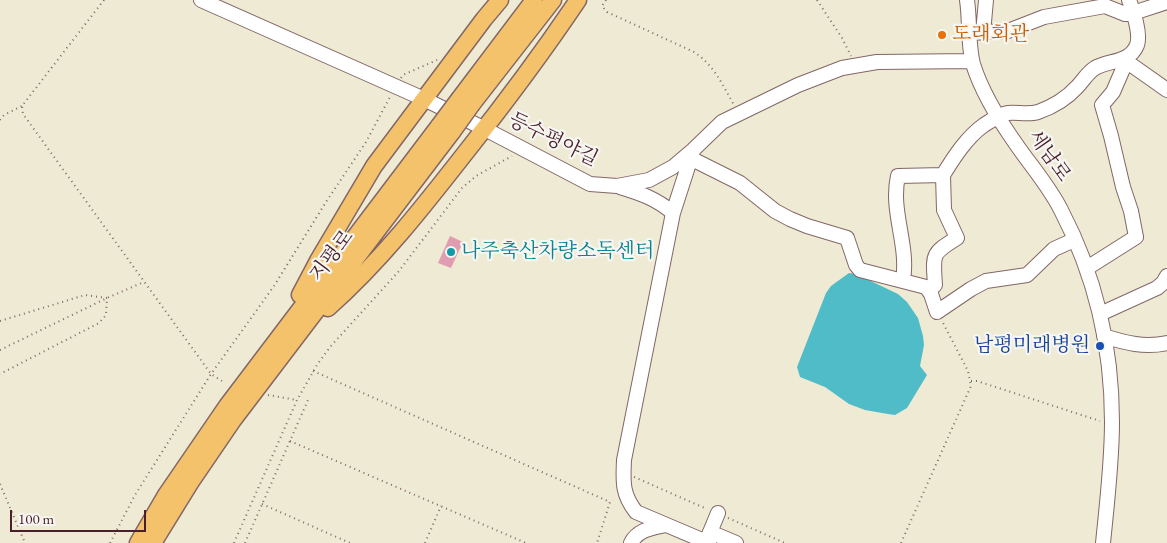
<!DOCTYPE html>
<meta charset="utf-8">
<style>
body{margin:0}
#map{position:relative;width:1167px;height:543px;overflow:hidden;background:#eeead4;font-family:"EB Garamond",serif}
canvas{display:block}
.scale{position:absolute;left:10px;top:510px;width:136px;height:22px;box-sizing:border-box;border:2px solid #4a1f2b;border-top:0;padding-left:6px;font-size:15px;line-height:18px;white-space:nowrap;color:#4a1f2b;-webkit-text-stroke:4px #f6f6f2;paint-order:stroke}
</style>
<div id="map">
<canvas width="1167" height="543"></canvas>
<div class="scale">100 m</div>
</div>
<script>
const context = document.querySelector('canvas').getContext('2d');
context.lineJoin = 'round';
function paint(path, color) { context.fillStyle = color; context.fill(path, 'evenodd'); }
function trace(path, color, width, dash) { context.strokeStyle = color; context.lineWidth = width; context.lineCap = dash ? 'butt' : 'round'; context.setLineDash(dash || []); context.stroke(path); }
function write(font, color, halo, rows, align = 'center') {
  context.font = font + ' "EB Garamond","Noto Serif KR",serif'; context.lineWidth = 4.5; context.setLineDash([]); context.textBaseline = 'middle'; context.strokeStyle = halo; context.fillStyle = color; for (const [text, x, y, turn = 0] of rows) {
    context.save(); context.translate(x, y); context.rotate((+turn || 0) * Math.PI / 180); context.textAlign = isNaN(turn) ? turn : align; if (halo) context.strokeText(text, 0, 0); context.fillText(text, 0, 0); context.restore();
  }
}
const water = new Path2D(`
 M849 273 856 274 898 294 907 302 918 318 923 336 924 345 920 366 927 375 907 408 895 415 888 414 865 410 849 404 825 387 800 377 797 367 826 293 831 286Z`);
const building = new Path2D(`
 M450 236 463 242 451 268 438 263Z`);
const path = new Path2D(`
 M104 0 22 106 23 114 211 374 222 381
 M606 0 602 6 607 12 694 52C714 65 722 84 734 105
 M817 0 842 38 851 56
 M401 78 403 75 437 60
 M0 120 4 115 22 106
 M0 321 85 295 107 298 106 315 99 323 0 374
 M0 350 107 298 144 282
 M313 371 610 502 597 543
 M971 381H977L1100 421
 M268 395 297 400
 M290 441 526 543
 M634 477 707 509
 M0 484 25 543
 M262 504 350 543
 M728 518 785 543
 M110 543 135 495 211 374 274 286 326 202 366 142 390 97
 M234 543 297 400 317 365 330 347 399 271 462 188 476 176 512 156
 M245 543 308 400
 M425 543 441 506
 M901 543 971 386 968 371 942 321`);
const minor = new Path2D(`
 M201 0 424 99 485 129 590 184 617 186 649 180 673 167 693 150 722 122 798 85 842 68 877 62 972 61
 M967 0C970 20 968 46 973 64 982 93 999 120 1016 144 1031 166 1049 186 1061 210 1095 275 1112 348 1112 422 1112 462 1107 503 1103 543
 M970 33 1008 31 1044 17 1105 6 1125 14H1130L1167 2
 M983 33 986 0
 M1123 59 1167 90
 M693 151 673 213 624 460C623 482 622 494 636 512L709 543
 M690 158 740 183 775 211 790 219 807 226 847 238 856 265 860 270 926 287 931 294 937 312 971 289 986 281 1027 275 1054 249 1074 240
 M620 187C640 193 657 199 673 213
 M1087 268 1136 237 1131 211 1123 187 1111 136 1102 105 1113 92 1126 62
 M903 280C909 245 890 211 898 176L943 175C954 157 967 137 984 125 990 121 1001 114 1008 113 1018 112 1028 115 1038 112 1052 107 1067 98 1077 87 1083 81 1087 73 1095 68 1109 60 1130 63 1137 45 1141 34 1133 10 1129 0
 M929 290 935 285C933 254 931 254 957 238L944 210 943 175
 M1100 314 1157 288 1163 283 1167 276
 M1104 336C1125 343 1145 348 1167 343
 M710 532 736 543
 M706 542 718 513
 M631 543C638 529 653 528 666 525`);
const major = new Path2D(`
 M460 98 534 0
 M472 104 553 0
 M300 295 319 259 374 166 484 19 500 0
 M328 308C380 262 423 207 466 152 505 103 543 52 578 0
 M138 543 166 495 227 406 439 126
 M153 543 190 483 233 420 452 132`);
const majorBridge = new Path2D(`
 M439 126 460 98
 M452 132 472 104`);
const markers = [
 [942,35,5,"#e8710a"],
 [451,252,5,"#0f9aa8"],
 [1100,346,5,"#1a4fb4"]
];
const foodNames = [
 ["도래회관",952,35]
];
const streetNames = [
 ["등수평야길",553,140,26],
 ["세남로",1049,156,55],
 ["지평로",332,256,-53]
];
const cultureNames = [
 ["나주축산차량소독센터",461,252]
];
const transitNames = [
 ["남평미래병원",1090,346]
];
paint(water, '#4fbcc7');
paint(building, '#e09cb1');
trace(minor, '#836666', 16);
trace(major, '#836666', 19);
trace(path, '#836666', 2, [1, 4]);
trace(minor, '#fff', 14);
trace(major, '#f4c26a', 16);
trace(majorBridge, '#836666', 19, []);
trace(majorBridge, '#f4c26a', 16);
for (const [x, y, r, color] of markers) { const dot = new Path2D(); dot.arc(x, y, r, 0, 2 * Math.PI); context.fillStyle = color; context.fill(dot); trace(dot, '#f6f6f2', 2); }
write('20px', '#c56008', '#f6f6f2', foodNames, 'left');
write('20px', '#4a1f2b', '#f6f6f2', streetNames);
write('20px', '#0d838f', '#f6f6f2', cultureNames, 'left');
write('20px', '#164399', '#f6f6f2', transitNames, 'right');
</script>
